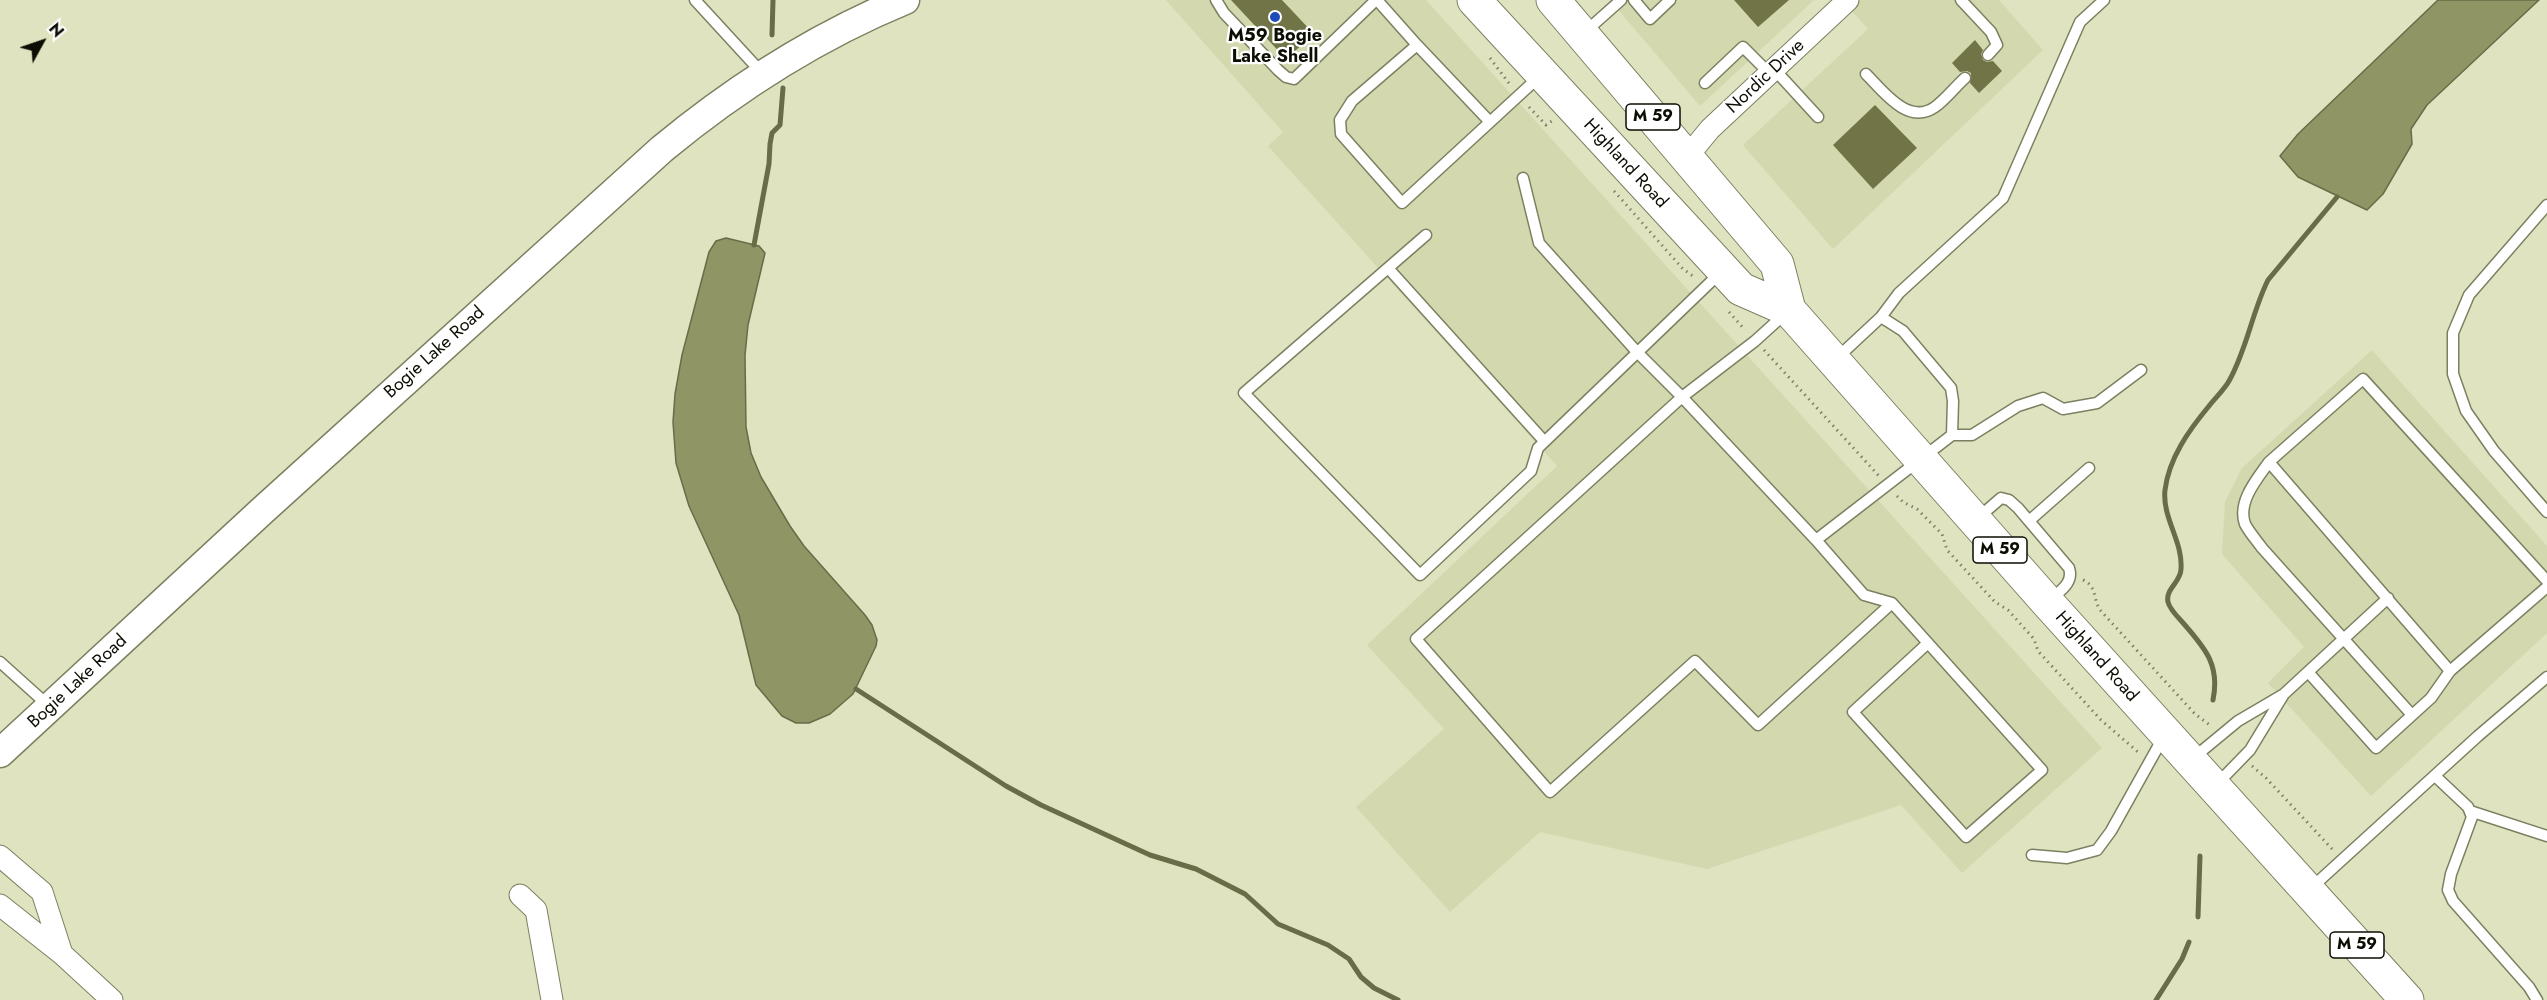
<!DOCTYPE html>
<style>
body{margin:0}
#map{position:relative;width:2547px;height:1000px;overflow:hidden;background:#dfe3c0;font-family:Jost,sans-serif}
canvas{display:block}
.north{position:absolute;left:12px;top:12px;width:60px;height:60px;-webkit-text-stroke:4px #fff;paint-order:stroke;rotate:50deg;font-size:16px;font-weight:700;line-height:24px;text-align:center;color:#0c0d03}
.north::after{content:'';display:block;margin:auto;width:21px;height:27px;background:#0c0d03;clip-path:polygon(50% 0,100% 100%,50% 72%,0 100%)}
</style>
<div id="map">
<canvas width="2547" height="1000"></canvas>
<div class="north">N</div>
</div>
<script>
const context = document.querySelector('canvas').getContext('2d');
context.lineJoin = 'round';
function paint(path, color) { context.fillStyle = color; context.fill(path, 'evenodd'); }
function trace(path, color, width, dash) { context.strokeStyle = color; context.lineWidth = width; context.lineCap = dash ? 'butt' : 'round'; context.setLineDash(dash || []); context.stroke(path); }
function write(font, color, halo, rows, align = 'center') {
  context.font = font + ' Jost,sans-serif'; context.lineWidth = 4.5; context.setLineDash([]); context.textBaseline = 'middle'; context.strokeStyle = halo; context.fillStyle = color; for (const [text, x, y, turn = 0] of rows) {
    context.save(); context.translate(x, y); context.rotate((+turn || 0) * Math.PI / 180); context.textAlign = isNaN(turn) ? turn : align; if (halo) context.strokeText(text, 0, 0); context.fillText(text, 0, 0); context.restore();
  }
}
const built = new Path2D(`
 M1166 0H1426L2102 748 1962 873 1901 805 1707 869 1540 832 1450 912 1356 807 1444 729 1367 645 1557 466 1268 146 1283 132Z
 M1610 0H1814L1700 106Z
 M1842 0H1999L2043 50 1833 249 1743 145 1868 29Z
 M2372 350 2547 546V633L2371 796 2268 683 2304 647 2222 554 2225 502 2242 468Z`);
const water = new Path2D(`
 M2438 0H2539L2427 105 2411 129 2412 144 2383 194 2367 210 2298 177 2280 156 2298 134Z
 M726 238 759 246 765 253 748 325 745 355 746 427 751 453 761 477 790 526 804 546 865 615 872 625 877 640 876 646 853 694 830 714 809 723H796L782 716 756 685 739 615 689 506 676 463 673 422 675 394 682 355 709 252 716 241Z`);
const stream = new Path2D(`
 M772 35 773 0
 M754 245 769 164 770 144 772 133 780 125 783 88
 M856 689 1006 786 1041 805 1150 855 1196 869 1245 894 1278 924 1328 945 1349 959 1361 977 1374 988 1398 1000
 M2213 700C2220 666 2206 649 2184 624 2178 617 2170 610 2168 602 2165 589 2181 582 2181 569 2183 541 2162 518 2165 490 2169 458 2189 430 2209 406 2215 398 2224 390 2229 381 2247 349 2252 312 2268 280L2337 197
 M2198 917 2200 856
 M2156 1000 2182 959 2189 942`);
const building = new Path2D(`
 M1231 0H1282L1314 34 1286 59Z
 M1734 0H1789L1758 27Z
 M1975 40 1983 50 1981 54 1983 60 1987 62 1993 61 2002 71 1979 93 1970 83 1971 73 1967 71 1960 72 1952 63Z
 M1875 105 1917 148 1873 189 1833 145Z`);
const path = new Path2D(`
 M1490 58 1511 86
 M1529 107 1546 125 1552 121
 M1614 191 1683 269 1693 276
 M1729 312 1745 330
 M1764 350 1879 476
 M1897 496 1903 502 1917 509 1942 534 1947 550 1995 602 2008 610 2034 639 2038 651 2101 720 2138 752
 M2083 580C2097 586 2093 599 2100 610L2195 714 2211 726
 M2252 766 2266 778 2333 850`);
const lane = new Path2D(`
 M695 0 762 73
 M1216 0 1224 13 1278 70 1286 77 1294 79 1376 0
 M1377 0 1417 45
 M1634 0 1650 19 1670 0
 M1961 0 1991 32 1997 45 1988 55
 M1585 32 1621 0
 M1774 69 1818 117
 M1866 74C1883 91 1908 126 1935 107 1946 99 1955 87 1965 78
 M1705 83 1743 47 1770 74
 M1490 122 1417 45 1352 101 1340 120 1341 134 1402 203 1490 122 1540 76
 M1523 178 1539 243 1637 352 1682 397 1755 341 1787 312
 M2547 205 2469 295 2453 333V374L2466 411 2494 451 2547 512
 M1426 235 1244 393 1420 575 1531 471 1538 448 1721 272
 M1388 268 1544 441
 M1881 317 1903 331 1951 388 1953 401 1952 435
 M1837 358 1881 317 1899 293 2003 198 2080 22 2104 0
 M2269 462C2257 479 2237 502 2245 524 2249 532 2257 541 2262 548L2412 715
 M1978 518 2001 498 2009 500 2018 508 2069 568C2074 583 2060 591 2050 600
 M2029 521 2089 468
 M1816 540 1864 595 1892 603
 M2547 581 2363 379 2269 462 2450 671 2547 587
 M1928 643 1853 712 1966 837 2042 770 1892 603 1758 725 1695 661 1550 792 1416 639 1682 397 1816 540 1952 435H1972L2018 406 2043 398 2063 409 2097 403 2141 370
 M0 662 50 707
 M2308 672 2376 748 2431 698 2450 671
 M2192 759 2238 721 2284 694 2388 598
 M2435 776 2468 807 2472 817 2451 874 2448 890 2453 901 2529 987 2537 1000
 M2217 784 2250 750 2284 694
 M2470 811 2547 836
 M2032 855 2067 858 2097 850 2111 831 2164 736
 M2310 889 2478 736 2547 677`);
const street = new Path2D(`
 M1687 157 1710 129 1848 0
 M0 856 42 892 62 954
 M520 895 536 910 552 1000
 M0 905 62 954 112 1000`);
const secondary = new Path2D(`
 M0 753 263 510 662 149C737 87 815 37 905 0`);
const highway = new Path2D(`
 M1474 0 1741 289 1789 310 2047 602 2407 1000
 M1553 0 1777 264 1789 310`);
const markers = [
 [1275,17,6,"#1d4cba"]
];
const shields = [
 [1653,117,54],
 [2000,550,54],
 [2357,945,54]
];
const shieldNames = [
 ["M 59",1653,117],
 ["M 59",2000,550],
 ["M 59",2357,945]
];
const poiNames = [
 ["M59 Bogie",1275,37],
 ["Lake Shell",1275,58]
];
const streetNames = [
 ["Nordic Drive",1766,77,-43],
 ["Highland Road",1625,164,47],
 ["Bogie Lake Road",435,353,-42],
 ["Highland Road",2096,657,48],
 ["Bogie Lake Road",78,682,-43]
];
paint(built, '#d3d8ae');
paint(water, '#8f9564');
trace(water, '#686c47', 1.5);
trace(stream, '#686c47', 5);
paint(building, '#707446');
trace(lane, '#7c8060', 13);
trace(street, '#7c8060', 23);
trace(secondary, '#7c8060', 31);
trace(highway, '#7c8060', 35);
trace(path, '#7e8069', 3, [1.5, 4.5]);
trace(lane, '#fff', 10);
trace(street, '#fff', 21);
trace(secondary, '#fff', 28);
trace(highway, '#fff', 33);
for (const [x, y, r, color] of markers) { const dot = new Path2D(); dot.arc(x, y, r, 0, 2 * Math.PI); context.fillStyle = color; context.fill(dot); trace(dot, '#fff', 2); }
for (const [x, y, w] of shields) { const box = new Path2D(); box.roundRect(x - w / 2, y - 13, w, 26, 4.5); context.fillStyle = '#fff'; context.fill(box); trace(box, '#0c0d03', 1.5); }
write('bold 16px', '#0c0d03', null, shieldNames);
write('bold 18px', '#0c0d03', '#fff', poiNames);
write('18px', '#0c0d03', '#fff', streetNames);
</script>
